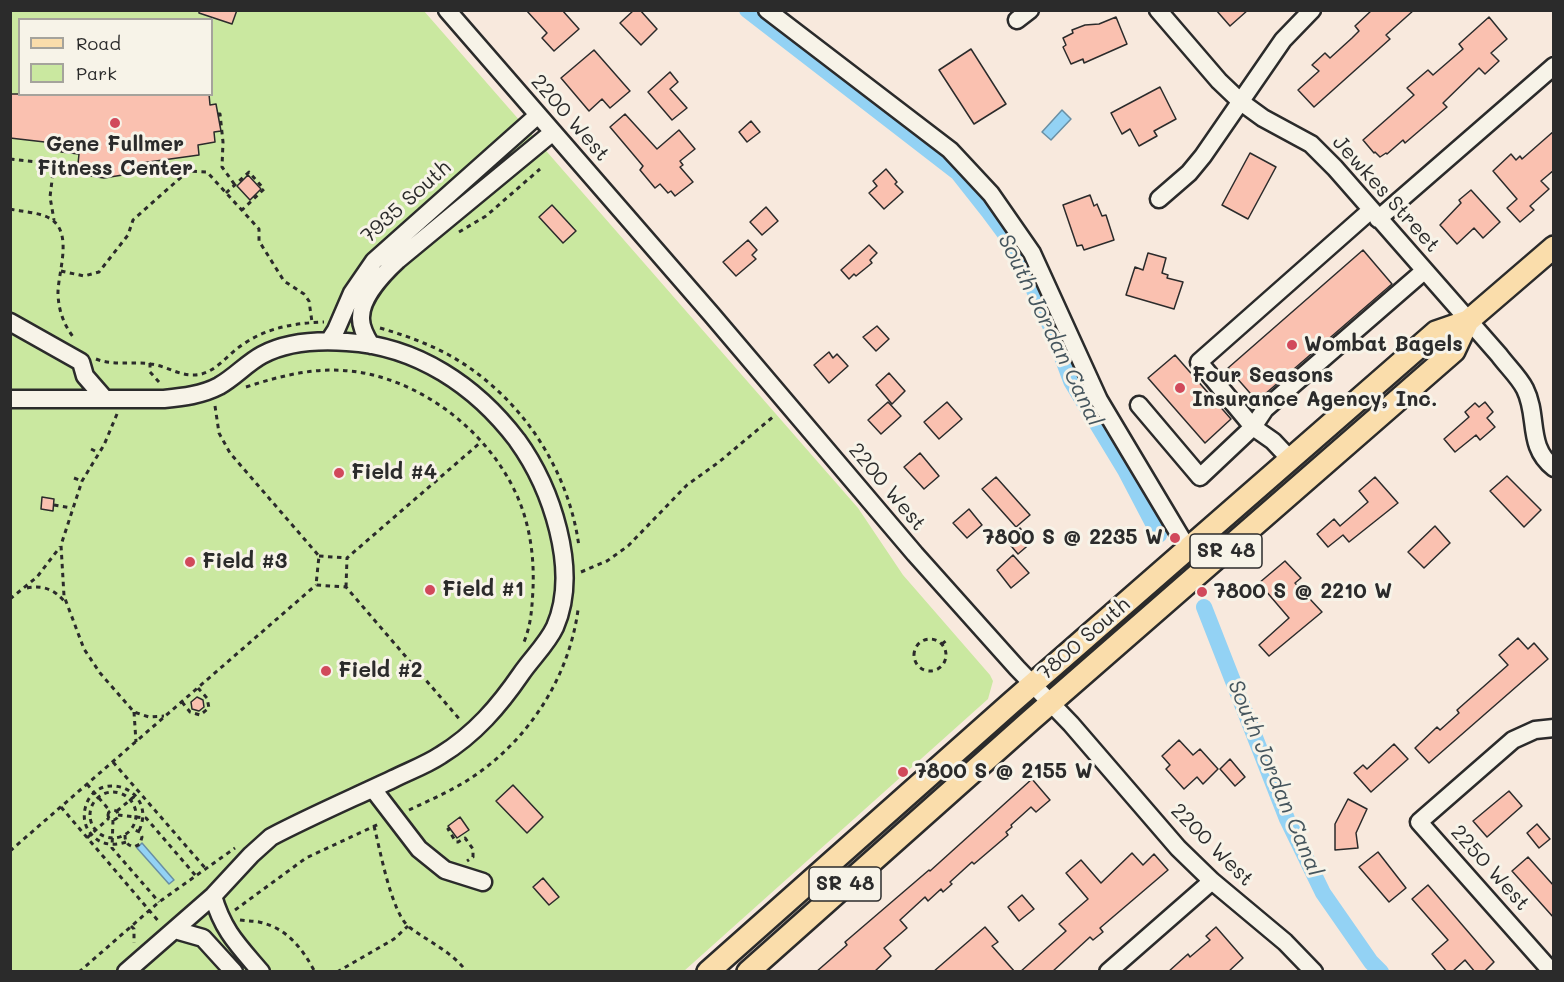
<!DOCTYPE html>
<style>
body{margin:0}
#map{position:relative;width:1564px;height:982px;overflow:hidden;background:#f8e9dd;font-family:Mali,sans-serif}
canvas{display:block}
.frame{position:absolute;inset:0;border:12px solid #2b2b2b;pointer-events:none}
.legend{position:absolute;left:18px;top:18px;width:195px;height:78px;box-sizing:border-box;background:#f7f3e8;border:2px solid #a5a39c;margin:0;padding:8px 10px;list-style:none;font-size:18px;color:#2b2b2b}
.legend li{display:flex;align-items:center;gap:12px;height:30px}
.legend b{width:30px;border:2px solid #a5a39c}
</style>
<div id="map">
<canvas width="1564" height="982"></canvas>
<div class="frame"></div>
<ul class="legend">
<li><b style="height:8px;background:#faddab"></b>Road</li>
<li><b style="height:16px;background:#cae8a0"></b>Park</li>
</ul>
</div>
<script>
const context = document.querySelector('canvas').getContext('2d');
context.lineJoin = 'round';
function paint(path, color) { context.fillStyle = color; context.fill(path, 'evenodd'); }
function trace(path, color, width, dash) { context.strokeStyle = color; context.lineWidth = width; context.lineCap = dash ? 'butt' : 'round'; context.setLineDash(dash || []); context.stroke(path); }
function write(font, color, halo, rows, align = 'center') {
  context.font = font + ' Mali,sans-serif'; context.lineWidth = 6; context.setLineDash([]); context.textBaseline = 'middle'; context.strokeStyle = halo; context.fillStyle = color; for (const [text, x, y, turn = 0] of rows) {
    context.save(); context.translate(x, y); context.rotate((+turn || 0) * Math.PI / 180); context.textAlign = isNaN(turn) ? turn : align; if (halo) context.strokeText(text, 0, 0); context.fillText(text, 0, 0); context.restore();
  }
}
const green = new Path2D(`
 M10 11H424L858 508 903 575 990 675 993 681 988 699 684 971H11ZM20 20H212V94H20Z`);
const water = new Path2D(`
 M1062 110 1071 119 1051 140 1042 132Z
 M142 843 174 880 169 884 137 848Z`);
const canal = new Path2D(`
 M747 10 958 173 988 211 1014 246 1052 330 1071 381 1125 470 1159 535
 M1204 607 1287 819 1323 893 1371 962 1381 972`);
const building = new Path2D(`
 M199 10H237L232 24 199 13Z
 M526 10H562L579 29 554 51 542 38 547 33Z
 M634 10H640L657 29 641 45 620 23Z
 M1216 10H1248L1230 26Z
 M1372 10H1414L1386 35 1390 39 1314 107 1298 90 1319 71 1312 65 1325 53 1330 58 1352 38 1359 31 1355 26Z
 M1116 17 1127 44 1084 63 1083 59 1071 64 1063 47 1066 45 1063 38 1073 33 1072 30 1085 25 1099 24Z
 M1489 17 1507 39 1491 53 1499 61 1485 74 1479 68 1443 103 1447 107 1405 143 1403 140 1387 154 1386 153 1380 157 1375 152 1374 153 1363 140 1414 95 1407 88 1428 70 1433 75 1463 49 1459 44Z
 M971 49 1006 104 974 124 939 70Z
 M594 50 630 91 610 108 602 99 589 111 561 78Z
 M670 72 678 82 670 89 687 108 672 120 648 92Z
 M1160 87 1176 119 1154 131 1157 136 1139 146 1130 129 1122 134 1111 113Z
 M10 94H209L210 105 216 104 221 131 214 132 215 142 198 145 199 155 134 164 135 173 104 178 77 174 79 154 61 152 62 144 10 138Z
 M625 114 657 149 679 130 695 149 680 161 683 165 680 167 693 182 675 196 671 191 668 193 660 184 655 188 640 170 643 166 610 127Z
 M751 121 760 132 747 142 739 132Z
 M1554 131V170L1541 181 1549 189 1530 206 1534 210 1520 222 1507 208 1517 199 1493 171 1511 154 1516 160 1520 156 1522 159Z
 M1250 153 1276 167 1248 219 1222 205Z
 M886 169 897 182 895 184 903 192 884 209 869 193 877 186 873 181Z
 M248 175 261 189 250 200 237 186Z
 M1471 190 1500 222 1483 238 1474 228 1457 244 1440 225 1461 203 1459 200Z
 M1090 195 1094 206 1097 204 1102 216 1106 215 1114 240 1084 250 1082 245 1077 246 1063 205Z
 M552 205 576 231 563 243 539 217Z
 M766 207 778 221 762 235 750 222Z
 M748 240 757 250 752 255 756 259 736 276 723 262Z
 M869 245 877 253 870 260 872 263 856 276 854 274 849 279 841 270Z
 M1363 250 1392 284 1257 401 1228 368Z
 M1148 253 1166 258 1162 273 1168 275 1167 278 1183 282 1174 309 1126 295 1135 267 1143 270Z
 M877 326 889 339 876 351 863 337Z
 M829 352 833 358 837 354 848 366 829 383 814 365Z
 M1175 355 1231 419 1205 443 1148 378Z
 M889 373 905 391 892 404 876 385Z
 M888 402 901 416 881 434 868 420Z
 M947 402 962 419 939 439 924 422Z
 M1485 402 1493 412 1487 418 1495 427 1480 440 1476 435 1455 452 1444 439 1469 417 1465 412 1475 403 1479 407Z
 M920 453 939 476 924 489 904 467Z
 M1507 476 1541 510 1524 527 1490 491Z
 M996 477 1030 515 1016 527 982 489Z
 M1375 477 1398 503 1349 542 1343 535 1328 547 1317 534 1334 519 1340 526 1368 502 1359 491Z
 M42 497 54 499 53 511 41 509Z
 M969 509 982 525 967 538 953 523Z
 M1435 526 1450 543 1424 568 1408 552Z
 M1020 528 1032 542 1018 554 1006 540Z
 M1013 555 1029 573 1011 588 997 570Z
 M1285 561 1301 578 1295 583 1322 612 1269 656 1259 645 1289 618 1259 583Z
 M1518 638 1528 649 1534 643 1548 659 1429 763 1415 748 1437 727 1440 730 1459 713 1457 710 1508 665 1499 655Z
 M197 697 203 700 204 707 199 711 192 709 191 702Z
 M1179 740 1193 755 1200 749 1218 769 1203 784 1197 777 1184 789 1166 769 1170 765 1162 756Z
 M1394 744 1408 759 1371 792 1354 773 1363 765 1367 769Z
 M1230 759 1245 777 1235 786 1220 769Z
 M1032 779 1050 800 1036 812 1031 807 1011 825 1012 827 1006 832 1008 835 974 864 972 862 950 882 952 884 943 892 941 889 928 901 925 897 900 920 907 928 884 948 891 956 874 972H816L847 945 845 942 929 870 930 871Z
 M513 785 543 817 527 833 496 801Z
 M1509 791 1522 806 1487 837 1473 821Z
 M1348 799 1367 809 1356 833 1358 848 1335 850V824Z
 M460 817 469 830 457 838 448 826Z
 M1537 824 1550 839 1539 848 1527 833Z
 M1378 852 1406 888 1389 902 1359 867Z
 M1132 853 1143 865 1154 854 1168 870 1100 928 1103 932 1093 940 1090 937 1052 972H1020L1066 931 1059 924 1088 899 1066 873 1081 860 1101 883Z
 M1528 857 1554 886V918L1512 871Z
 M543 878 559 897 549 905 533 887Z
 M1428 885 1494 962 1484 972H1475L1465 960 1452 972H1447L1432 954 1448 940 1412 899Z
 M1022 895 1034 909 1019 921 1008 907Z
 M985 927 998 942 992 946 1015 972H933Z
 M1216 927 1243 958 1228 972H1168L1188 954 1190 957 1210 940 1206 936Z`);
const path = new Path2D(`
 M218 114H220L223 142 222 167 235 185
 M10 159 54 164 50 197 54 220
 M226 193 249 172 264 189 242 210
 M10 209C24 212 39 212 51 219 74 234 57 275 58 295 59 312 64 325 74 338
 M459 232 486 216 540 169
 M61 271 84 276 99 272 128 235 133 220 188 171 207 172 259 229V241L284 281 304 294 309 301 312 322
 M380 328C404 335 427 343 449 355 519 394 569 468 579 547
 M96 359C113 366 133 361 151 364 167 366 179 376 195 375 216 374 228 353 245 343 269 327 296 323 324 322
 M150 363V372L159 382
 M246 387C283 375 319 366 358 372 434 384 506 447 526 521 532 543 534 566 533 589 532 608 531 625 524 642
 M215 406 219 433 230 453 319 556 316 585 346 587 461 721
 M117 414 104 445 82 481 61 545 64 596 84 649 100 673 134 712 149 717 164 716
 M91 449 99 453
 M74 478 82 481
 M54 505 72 508
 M319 556 347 558
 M581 572 607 561 628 546 687 485 719 462 774 416
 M346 587 347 558 481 442
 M27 588C42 585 54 589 64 601
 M10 599 37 577 60 547
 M914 655a16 16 0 1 1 32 0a16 16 0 1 1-32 0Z
 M942 644 947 640
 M182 702 190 712 200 715 209 708 207 698 198 688
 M134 712 136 742
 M113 762 206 869
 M87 784 110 811
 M90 815a23 23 0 1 1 46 0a23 23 0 1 1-46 0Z
 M61 807 160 923
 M108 815a5 5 0 1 1 10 0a5 5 0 1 1-10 0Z
 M409 810C432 799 456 789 477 774 531 736 569 676 578 610
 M117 811 136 795
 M118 815 146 818 196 876
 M113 820 112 848 159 902
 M374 826C380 849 391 912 409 927 429 942 451 951 467 972
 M450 828 448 829 456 842H458L465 838 473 849V857L467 861
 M125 835C125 842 127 845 134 847L140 844 142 837 140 832 132 829
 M87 838 109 818
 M126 842C113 846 101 845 92 835 85 828 83 818 85 809 94 767 159 787 139 831
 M10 851 316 585
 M235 910 306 858 381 823
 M240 920C247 921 253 921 259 922 287 928 302 948 315 972
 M131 926 134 929V943
 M79 972 159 902 235 848
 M337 972 394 939 408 926`);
const minor = new Path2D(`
 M447 10 712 315 915 554 1017 668 1071 724 1178 848 1212 881 1285 942 1314 972
 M767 10 950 150 991 194 1032 253 1099 400 1188 549
 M1158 10 1219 81 1241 102 1263 118 1311 144 1335 168 1499 355C1507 366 1519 377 1525 389 1539 417 1526 446 1554 468
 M1017 20 1030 10
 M1159 199 1189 173 1203 156 1283 40 1312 10
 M1378 219 1554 66
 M10 322 81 362 85 376 105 399
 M329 341 336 330 352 293 374 261 538 115
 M371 345C366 337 361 328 361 319 360 298 384 273 398 260L553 132
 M10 399H164C183 397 202 395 219 386 235 377 247 363 262 355 288 341 319 340 347 342 417 346 476 386 517 440 551 487 580 570 555 627 547 644 532 658 521 674 499 706 475 734 441 755 426 765 409 771 393 779 353 798 311 816 271 837L251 855 213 896 126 972
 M1139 405 1200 477 1253 427 1199 362 1371 210
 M1290 459 1273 441 1253 427 1265 409 1424 271
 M373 789 419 849 445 870 483 882
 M213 896C223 931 238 945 261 972
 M175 930 203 938 234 972
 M1108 972 1212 881
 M1552 972 1419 822 1513 740 1535 730 1554 728`);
const major = new Path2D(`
 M708 972 1011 703 1436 332 1468 321 1554 247
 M748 972 1031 720 1454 351 1468 321`);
const markers = [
 [115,123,6,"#d1495b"],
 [1292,345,6,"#d1495b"],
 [1180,388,6,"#d1495b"],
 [339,473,6,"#d1495b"],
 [1175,538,6,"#d1495b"],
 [190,562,6,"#d1495b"],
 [430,590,6,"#d1495b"],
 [1202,592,6,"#d1495b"],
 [326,671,6,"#d1495b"],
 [903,772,6,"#d1495b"]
];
const shields = [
 [1226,551,72],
 [845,884,72]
];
const shieldNames = [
 ["SR 48",1226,551],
 ["SR 48",845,884]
];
const streetNames = [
 ["2200 West",570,118,49],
 ["Jewkes Street",1386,194,48],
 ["7935 South",406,202,-42],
 ["2200 West",887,487,50],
 ["7800 South",1084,639,-41],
 ["2200 West",1212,845,45],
 ["2250 West",1490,868,48]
];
const poiNames = [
 ["Gene Fullmer",115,145,"center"],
 ["Fitness Center",115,169,"center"],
 ["Wombat Bagels",1304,345],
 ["Four Seasons",1192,376],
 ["Insurance Agency, Inc.",1192,400],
 ["Field #4",351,473],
 ["7800 S @ 2235 W",1163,538,"right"],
 ["Field #3",202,562],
 ["Field #1",442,590],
 ["7800 S @ 2210 W",1214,592],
 ["Field #2",338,671],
 ["7800 S @ 2155 W",915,772]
];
const waterNames = [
 ["South Jordan Canal",1050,330,64],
 ["South Jordan Canal",1275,778,67]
];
paint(green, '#cae8a0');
paint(water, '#93d2f4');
trace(water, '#698fa4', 1.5);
trace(canal, '#93d2f4', 16);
paint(building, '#fac1b0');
trace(building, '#2b2b2b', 1.5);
trace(minor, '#2b2b2b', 21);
trace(major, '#2b2b2b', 26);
trace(path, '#2b2b2b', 3, [4.5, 4.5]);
trace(minor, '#f7f3e8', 16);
trace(major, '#faddab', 21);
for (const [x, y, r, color] of markers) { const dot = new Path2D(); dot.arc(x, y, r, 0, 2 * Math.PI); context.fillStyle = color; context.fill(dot); trace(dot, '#f7f3e8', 2); }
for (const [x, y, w] of shields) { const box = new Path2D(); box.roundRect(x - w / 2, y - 17, w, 34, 4.5); context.fillStyle = '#f7f3e8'; context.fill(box); trace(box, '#2b2b2b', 1.5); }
write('bold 20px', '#2b2b2b', null, shieldNames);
write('21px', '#2b2b2b', '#f7f3e8', streetNames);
write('bold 21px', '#2b2b2b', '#f7f3e8', poiNames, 'left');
write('italic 22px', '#45555d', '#f7f3e8', waterNames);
</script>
